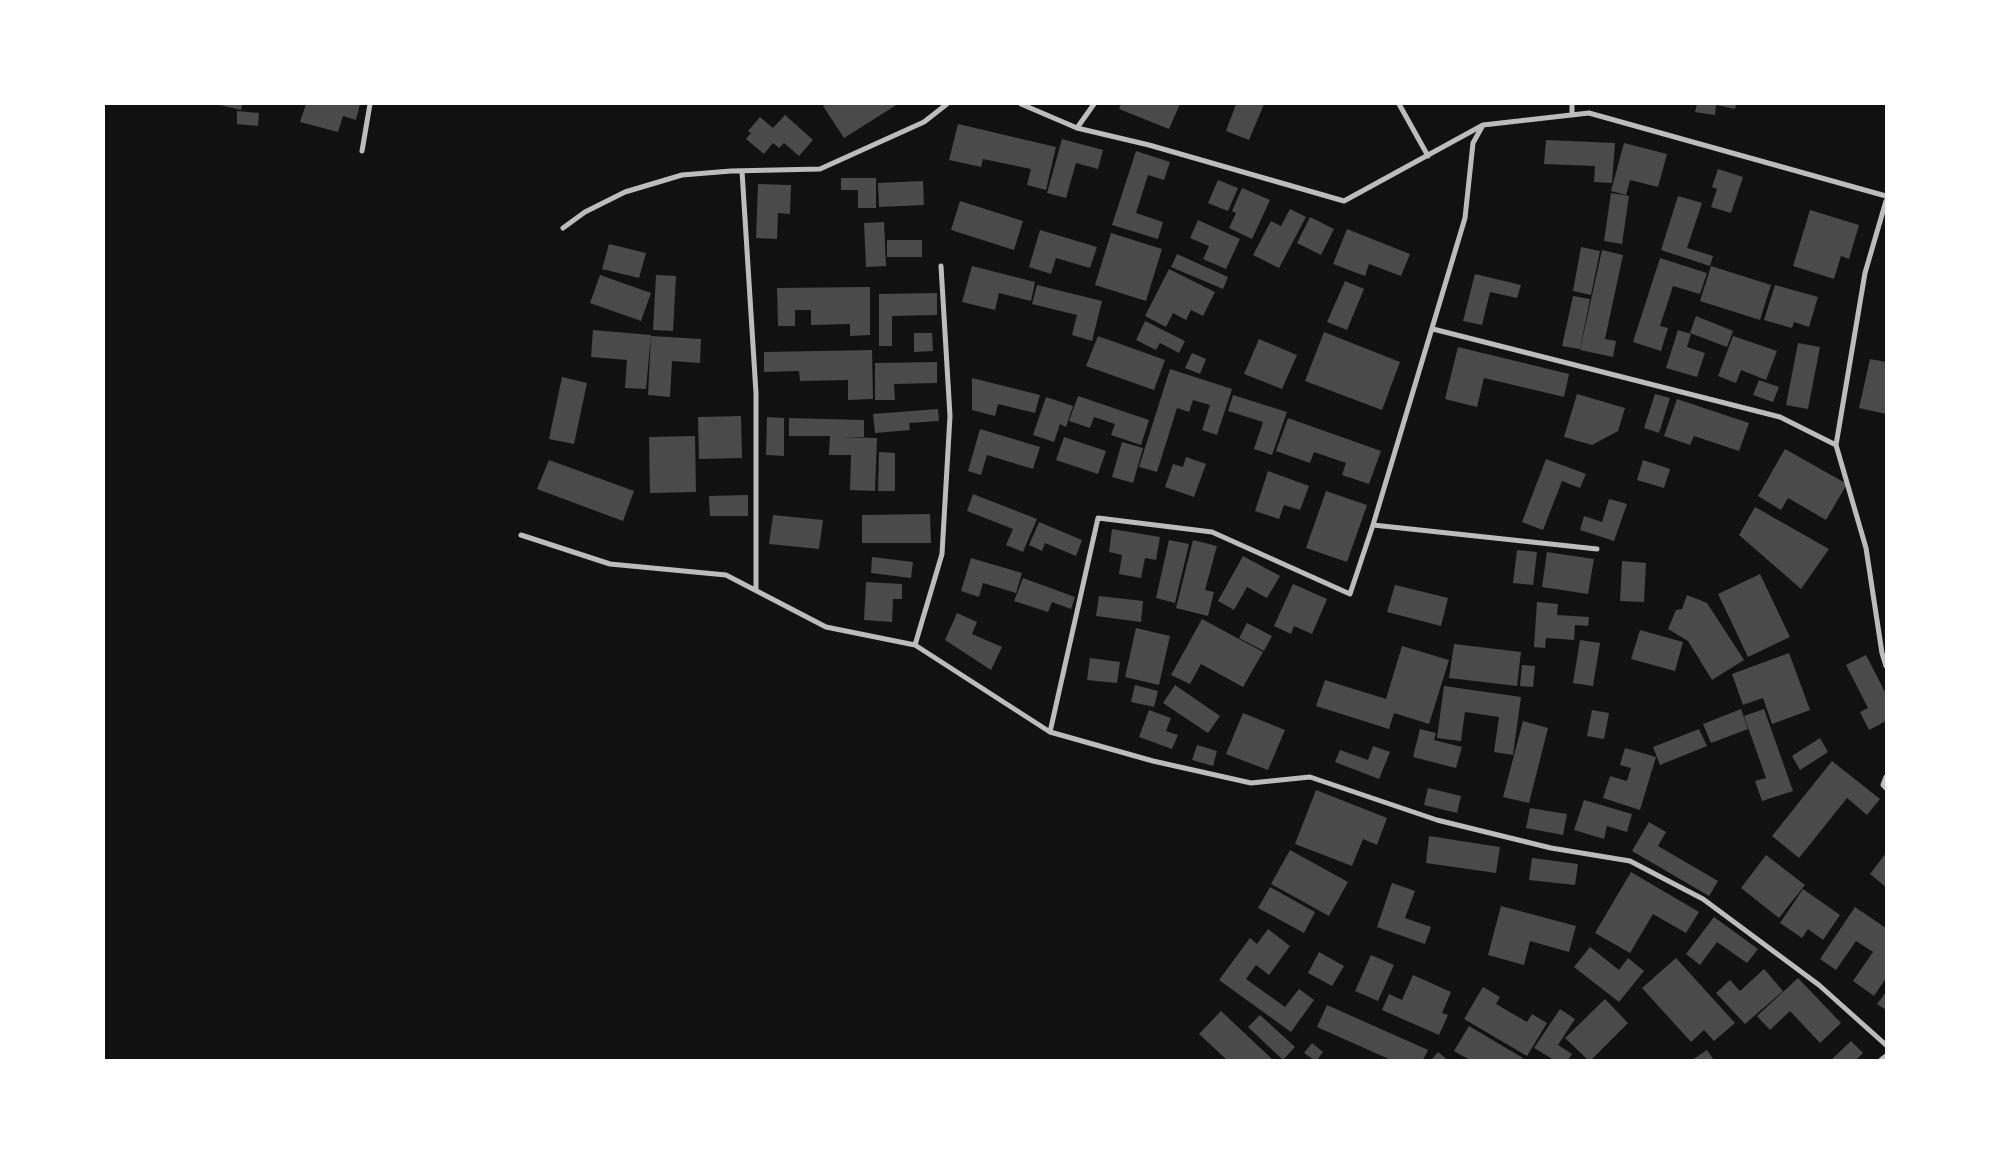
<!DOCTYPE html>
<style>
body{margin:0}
#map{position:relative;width:1990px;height:1164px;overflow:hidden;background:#111;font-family:Signika,sans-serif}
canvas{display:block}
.frame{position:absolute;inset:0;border:105px solid #fff;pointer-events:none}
</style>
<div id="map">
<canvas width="1990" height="1164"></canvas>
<div class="frame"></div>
</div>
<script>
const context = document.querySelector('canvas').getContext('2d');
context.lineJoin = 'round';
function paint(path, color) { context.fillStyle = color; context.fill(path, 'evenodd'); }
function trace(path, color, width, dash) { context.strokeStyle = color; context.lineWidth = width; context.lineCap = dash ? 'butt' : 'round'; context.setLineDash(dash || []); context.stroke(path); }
const building = new Path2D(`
 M216 104H242L241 110Z
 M306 104H360L356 120 343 116 338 132 300 122Z
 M827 104H898L844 138 823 106Z
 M1121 104H1180L1169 129 1119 109Z
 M1236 104H1264L1249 140 1226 131Z
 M1697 104H1736L1735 109 1716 105 1715 115 1695 112Z
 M237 111 259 113 258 126 237 124Z
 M785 115 813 140 799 156 784 143 779 148 773 143 764 154 746 139 751 133 748 131 760 117 773 128Z
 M958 124 1056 147 1046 190 1027 185 1031 169 983 159 981 167 949 160Z
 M1062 139 1103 150 1098 169 1076 163 1066 198 1047 193Z
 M1546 140 1615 143 1612 183 1594 182 1595 166 1544 164Z
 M1624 143 1667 154 1658 187 1630 180 1626 195 1611 191Z
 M1136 151 1170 162 1164 180 1148 175 1136 213 1163 222 1158 239 1112 225Z
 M1718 169 1743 177 1731 213 1711 207 1717 189 1712 187Z
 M841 178H876V208H858V190H841Z
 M1218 180 1238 188 1228 211 1208 203Z
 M923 181 924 205 879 207 878 183Z
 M758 184 791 185 790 214 778 213 777 239 756 238Z
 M1242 188 1270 200 1252 239 1229 228 1236 213 1232 211Z
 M1611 193 1629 196 1622 244 1604 241Z
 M1678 196 1702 203 1687 248 1713 256 1710 266 1661 250Z
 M960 201 1023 221 1014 250 951 230Z
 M1290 209 1306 217 1279 268 1253 255 1271 221 1281 226Z
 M1810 210 1859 225 1849 259 1841 256 1834 279 1793 266Z
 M1310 217 1334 229 1321 255 1297 243Z
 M1198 220 1240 239 1226 269 1203 259 1209 246 1190 238Z
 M884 222 886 266 866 267 864 223Z
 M1347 229 1410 254 1401 276 1369 264 1365 276 1333 264Z
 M1040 230 1097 247 1090 268 1056 258 1051 274 1029 267Z
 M1111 233 1162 249 1146 301 1095 285Z
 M887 240H922V257H887Z
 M609 244 646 253 639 278 602 269Z
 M1581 247 1600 251 1591 295 1573 291Z
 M1602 250 1623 255 1605 339 1616 341 1613 357 1580 350Z
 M1177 254 1228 277 1223 289 1171 267Z
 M1660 258 1707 273 1700 294 1673 286 1660 326 1668 328 1661 351 1633 342Z
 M972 266 1035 282 1031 301 999 293 995 310 962 302Z
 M1711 266 1771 285 1760 320 1700 301Z
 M1169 269 1215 292 1203 316 1191 310 1186 320 1173 313 1166 327 1145 316Z
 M1475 274 1521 285 1517 298 1490 292 1482 325 1463 321Z
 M600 275 651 293 641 321 590 303Z
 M656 275 676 276 673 331 653 330Z
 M1345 281 1364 289 1347 330 1327 322Z
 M1037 285 1102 301 1092 341 1072 335 1077 315 1032 304Z
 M1775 285 1818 297 1809 327 1794 322 1792 328 1764 320Z
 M870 287V335L850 336V324L811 325V310H795V326H778L777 288Z
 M937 293V315L892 316V346H879V294Z
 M1573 296 1590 299 1580 349 1562 346Z
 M1696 316 1733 331 1727 347 1690 333Z
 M1145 321 1185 341 1179 353 1160 343 1156 350 1136 340Z
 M593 330 651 335 646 389 625 388 627 360 591 357Z
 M1678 330 1691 334 1687 347 1705 353 1697 377 1666 368Z
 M1324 332 1400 362 1382 410 1305 381Z
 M914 333H932L933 351 914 352Z
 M651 336 701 339 700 363 672 361 670 397 648 395Z
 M1098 336 1165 360 1154 390 1086 366Z
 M1733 336 1777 351 1766 380 1741 370 1736 383 1718 376Z
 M1259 339 1297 355 1282 389 1244 374Z
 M1798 343 1820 347 1808 409 1786 405Z
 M1458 347 1569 374 1564 397 1484 378 1477 407 1445 399Z
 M872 350 873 399 848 400V380L800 381 799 371 764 372V352Z
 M1192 353 1206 359 1200 374 1185 368Z
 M1870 359 1886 362V414L1859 408Z
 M937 362V383L894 384 895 400H875V363Z
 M1170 369 1232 389 1217 435 1202 430 1210 405 1193 400 1189 412 1177 408 1157 472 1139 467Z
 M562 377 587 383 574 444 549 439Z
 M972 378 1040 395 1035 413 998 404 995 416 972 410Z
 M1759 380 1779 387 1773 402 1753 395Z
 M1577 394 1625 408 1618 431 1592 445 1564 437Z
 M1655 394 1670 398 1659 433 1644 428Z
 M1233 395 1287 412 1272 455 1254 449 1263 422 1228 411Z
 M1078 396 1149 420 1141 445 1111 435 1115 424 1094 417 1090 428 1069 421Z
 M1046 397 1073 406 1066 427 1060 424 1054 442 1033 435Z
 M1677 399 1749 423 1739 451 1694 436 1690 445 1664 436Z
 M938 409 939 421 909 423 910 430 875 433 873 414Z
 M741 416 742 458 699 459 698 417Z
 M767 417 784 418V456L766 455Z
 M789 418 864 420V437H838L877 438 875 491 850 490 851 455H829L830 436H789Z
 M1288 418 1381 451 1369 484 1342 475 1346 463 1314 452 1310 463 1276 451Z
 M980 429 1040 447 1033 469 987 455 981 475 968 471Z
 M695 436 696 492 650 493 649 437Z
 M1064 437 1106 451 1098 474 1056 460Z
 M1122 442 1143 448 1133 483 1112 477Z
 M1785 449 1847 484 1826 520 1788 498 1781 510 1758 496Z
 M879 452 895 453V491H878Z
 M1186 457 1206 464 1194 497 1165 487 1173 464 1183 467Z
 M1546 459 1586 474 1580 488 1562 481 1543 530 1522 522Z
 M549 460 634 491 623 521 537 489Z
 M1643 460 1670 469 1664 488 1637 480Z
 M1268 471 1309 486 1300 510 1284 505 1279 519 1255 511Z
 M1326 491 1367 505 1347 562 1306 548Z
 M973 494 1037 519 1023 552 1006 545 1013 529 967 511Z
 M748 495V516H710L709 496Z
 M1609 499 1627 504 1614 541 1580 530 1584 516 1602 522Z
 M1755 507 1829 549 1801 589 1739 535Z
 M930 514 931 543H862V515Z
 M773 515 823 520 819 549 769 544Z
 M1039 522 1082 540 1076 556 1045 543 1042 551 1029 545Z
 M1112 529 1160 537 1156 560 1145 558 1141 578 1119 574 1122 555 1109 552Z
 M1169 540 1189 544 1175 603 1156 598Z
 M1193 540 1217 546 1205 590 1214 592 1208 616 1176 608Z
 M1517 550 1537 552 1533 585 1513 583Z
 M1547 552 1594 559 1588 594 1542 587Z
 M1243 556 1280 576 1267 598 1247 587 1234 610 1218 601Z
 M872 557 913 562 911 578 871 573Z
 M971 558 1022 573 1016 593 983 583 979 597 961 591Z
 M1622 561 1646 563 1644 602 1620 601Z
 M1760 574 1790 637 1748 657 1718 594Z
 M1023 578 1075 597 1071 609 1052 602 1048 612 1014 601Z
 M866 582 902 584V599H893L892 622 864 620Z
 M1293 584 1327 599 1312 634 1294 626 1291 634 1274 626Z
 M1395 585 1448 598 1441 626 1387 612Z
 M1687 595 1707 603 1744 660 1712 680 1688 641 1668 629 1676 610 1682 609Z
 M1099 596 1143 601 1141 622 1096 616Z
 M1537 602 1558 604 1557 615 1589 617 1588 626 1575 625 1574 640 1546 638 1545 648 1534 647Z
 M957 613 977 622 972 634 1002 647 991 670 945 640Z
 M1202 619 1263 652 1243 687 1201 664 1190 684 1171 675Z
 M1247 623 1272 636 1264 651 1239 638Z
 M1136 628 1170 636 1159 685 1125 677Z
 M1640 630 1683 642 1675 671 1631 659Z
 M1580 640 1600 643 1593 686 1573 683Z
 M1454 644 1521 652 1517 686 1449 678Z
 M1402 646 1449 660 1429 724 1394 713 1389 729 1316 706 1325 680 1386 699Z
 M1789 653 1810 710 1772 724 1763 698 1743 705 1732 674Z
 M1866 655 1886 694V721L1869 730 1860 712 1868 708 1846 665Z
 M1090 658 1120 662 1117 683 1087 680Z
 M1522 665 1535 666 1533 687 1520 686Z
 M1135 685 1158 691 1154 707 1131 702Z
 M1175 685 1220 716 1208 733 1163 703Z
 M1444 686 1521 697 1513 755 1494 752 1499 717 1465 712 1461 741 1437 738Z
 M1741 709 1748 729 1711 743 1703 724Z
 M1764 709 1793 791 1762 801 1755 781 1766 778 1744 716Z
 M1149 710 1171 718 1166 731 1178 735 1172 749 1139 737Z
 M1592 710 1609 713 1604 739 1587 736Z
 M1243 713 1285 730 1268 770 1226 754Z
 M1523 721 1548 728 1529 803 1503 797Z
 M1420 729 1436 733 1434 740 1462 747 1456 768 1413 757Z
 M1699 729 1707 746 1660 765 1653 747Z
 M1820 738 1828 752 1800 770 1792 756Z
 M1197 745 1217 751 1213 766 1192 760Z
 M1373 746 1390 752 1379 779 1335 762 1340 750 1368 760Z
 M1625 748 1656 757 1640 810 1603 798 1610 776 1627 781 1631 768 1620 765Z
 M1832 761 1880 799 1867 815 1847 798 1799 858 1772 836Z
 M1428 788 1461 796 1457 813 1424 805Z
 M1316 790 1387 818 1377 845 1363 839 1352 866 1295 844Z
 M1584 800 1632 814 1627 832 1607 826 1604 839 1574 830Z
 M1530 808 1567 814 1563 835 1526 828Z
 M1649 822 1666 832 1658 846 1718 881 1709 896 1632 851Z
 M1429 836 1500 847 1496 873 1426 863Z
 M1290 850 1348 882 1329 916 1271 884Z
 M1886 853V887L1870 874Z
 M1766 855 1805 885 1779 918 1741 888Z
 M1532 858 1578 864 1575 885 1529 880Z
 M1631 872 1699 912 1686 933 1653 914 1630 953 1595 933Z
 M1392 883 1415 891 1405 918 1431 927 1425 944 1377 927Z
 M1270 887 1315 912 1304 933 1258 908Z
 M1803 889 1840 915 1823 940 1808 929 1802 938 1780 923Z
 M1501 906 1576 926 1569 952 1530 941 1524 965 1488 955Z
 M1855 907 1886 928V978L1874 996 1853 981 1873 952 1856 941 1836 970 1820 959Z
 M1714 917 1758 949 1747 963 1717 942 1700 965 1686 954Z
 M1268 929 1290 946 1269 975 1256 965 1246 979 1285 1007 1299 989 1314 1000 1291 1032 1219 980 1250 938 1257 944Z
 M1590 947 1619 970 1628 958 1644 971 1619 1002 1574 967Z
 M1319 952 1344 966 1332 986 1308 973Z
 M1371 955 1394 965 1378 1001 1355 991Z
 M1676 958 1735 1023 1714 1041 1704 1030 1691 1042 1642 988Z
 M1764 969 1783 991 1745 1024 1716 993 1730 980 1740 991Z
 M1413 975 1451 992 1442 1013 1448 1015 1439 1035 1382 1010 1389 994 1402 1000Z
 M1798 978 1841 1023 1820 1043 1790 1011 1770 1030 1757 1016Z
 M1483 987 1500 997 1496 1004 1527 1022 1532 1014 1547 1023 1527 1056 1464 1019Z
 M1886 992V1010L1877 1004Z
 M1605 999 1628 1023 1591 1060H1588L1565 1038Z
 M1327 1005 1428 1050 1423 1060H1391L1317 1027Z
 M1560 1009 1575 1019 1558 1045 1572 1054 1568 1060H1554L1534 1048Z
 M1221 1011 1273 1060H1227L1199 1034Z
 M1260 1015 1295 1047 1283 1060 1248 1027Z
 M1469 1026 1523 1058 1522 1060H1470L1454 1051Z
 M1851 1041 1863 1053 1856 1060H1831Z
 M1312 1043 1323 1052 1317 1060H1314L1304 1053Z
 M1707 1050 1714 1060H1692Z
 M1438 1052 1448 1060H1431Z`);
const minor = new Path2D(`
 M1021 104 1077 128 1149 145 1344 201 1483 125 1589 113 1886 196
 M1399 104 1428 156
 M1572 115V104
 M1077 128 1094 104
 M362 151 370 104
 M742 171 756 393V590
 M563 228 585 212 625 192 682 175 731 171 820 169 924 122 947 104
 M1433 329 1780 417 1836 445 1866 548 1882 653 1886 666
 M1836 445 1865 273 1886 201
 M1373 525 1597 549
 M521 535 610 564 726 575 826 627 915 645 1050 732 1153 761 1251 783 1310 777 1437 820 1551 848 1630 861 1703 899 1819 985 1886 1045
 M915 645 942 554 950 416 941 266
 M1050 732 1098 518 1212 532 1350 594 1373 525 1465 218 1473 143 1483 125
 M1886 777 1883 785 1886 788
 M1881 1060 1886 1056`);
paint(building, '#4a4a4a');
trace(minor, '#bcbcbc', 5);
</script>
